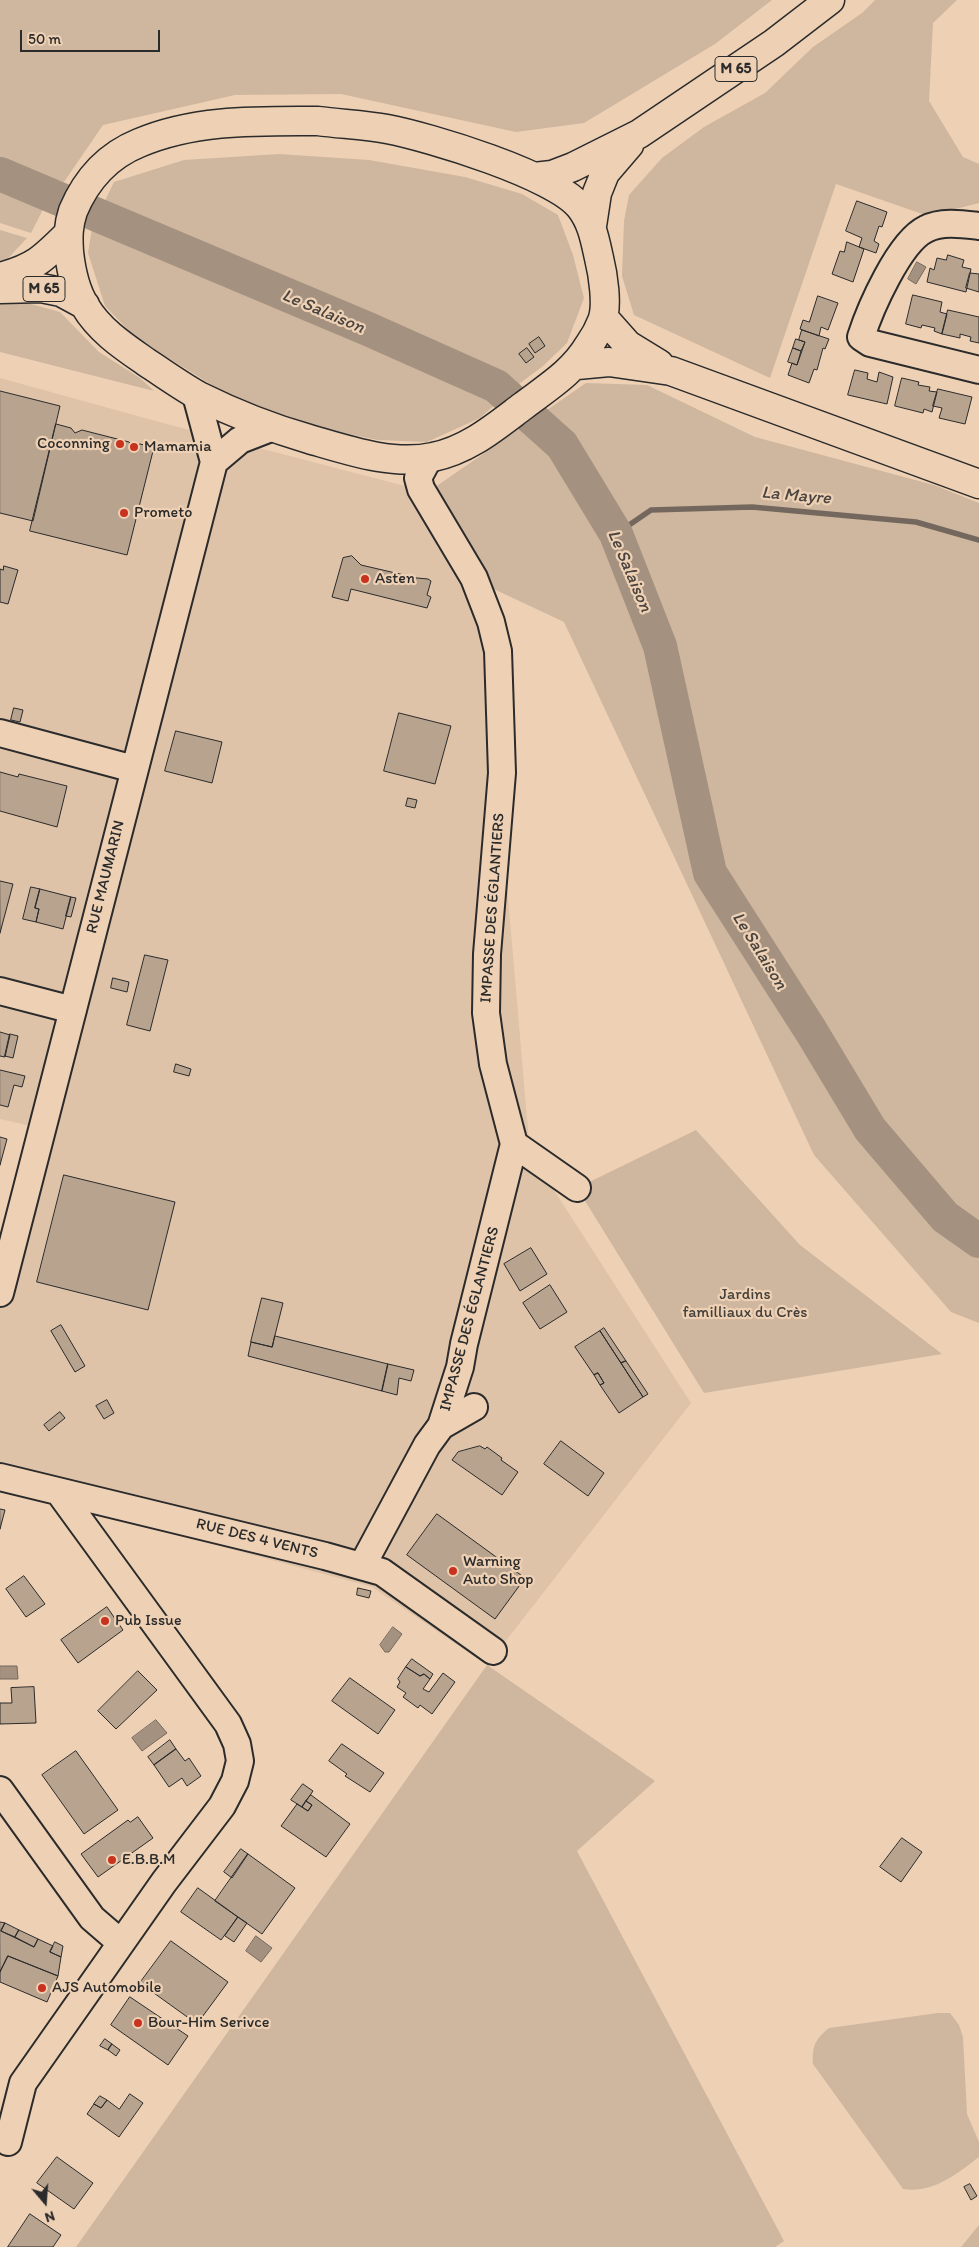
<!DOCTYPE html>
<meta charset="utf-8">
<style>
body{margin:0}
#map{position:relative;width:979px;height:2247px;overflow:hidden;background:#eed1b4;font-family:Itim,sans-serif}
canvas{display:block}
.north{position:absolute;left:20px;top:2177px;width:50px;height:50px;-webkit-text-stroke:4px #eed1b4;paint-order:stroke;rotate:162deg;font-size:14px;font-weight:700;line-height:20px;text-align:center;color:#2b2b2b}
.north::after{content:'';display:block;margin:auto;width:18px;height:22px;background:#2b2b2b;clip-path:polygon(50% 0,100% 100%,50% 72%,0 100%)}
.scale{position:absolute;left:20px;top:30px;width:140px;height:22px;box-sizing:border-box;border:2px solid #2b2b2b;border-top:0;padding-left:6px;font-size:15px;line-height:18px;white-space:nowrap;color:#2b2b2b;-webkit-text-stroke:4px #eed1b4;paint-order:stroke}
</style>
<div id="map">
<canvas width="979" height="2247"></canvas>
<div class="north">N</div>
<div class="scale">50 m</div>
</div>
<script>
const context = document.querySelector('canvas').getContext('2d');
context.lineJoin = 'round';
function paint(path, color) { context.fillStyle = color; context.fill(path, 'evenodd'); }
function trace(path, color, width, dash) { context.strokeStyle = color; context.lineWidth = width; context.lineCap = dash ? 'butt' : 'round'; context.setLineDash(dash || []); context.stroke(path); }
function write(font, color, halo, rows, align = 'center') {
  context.font = font + ' Itim,sans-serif'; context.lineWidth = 4.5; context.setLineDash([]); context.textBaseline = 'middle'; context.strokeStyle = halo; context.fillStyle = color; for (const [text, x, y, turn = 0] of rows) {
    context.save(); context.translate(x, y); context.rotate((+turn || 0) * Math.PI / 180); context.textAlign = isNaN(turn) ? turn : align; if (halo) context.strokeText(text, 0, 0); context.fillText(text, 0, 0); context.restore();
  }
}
const built = new Path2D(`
 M0 378 163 423 428 492 481 583 530 1153 691 1403 487 1665 372 1587 0 1487V1249L31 1126 0 1119Z`);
const green = new Path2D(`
 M0 0H772L715 44 584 123 516 132 341 94 235 95 103 125 64 182 58 180 31 233 0 223Z
 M875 0H957L933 23 929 101 963 157 979 164V203L928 216 836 184 770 378 634 315 622 276 624 221 629 195 662 158 704 127 765 93 813 47 862 13Z
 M279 154 369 160 465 177 522 194 558 215 573 255 584 298 567 343 543 366 515 387 480 418 427 442 378 440 309 426 250 406 207 382 135 337 105 306 88 253 92 228 114 182 184 160Z
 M0 230 27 238 0 267Z
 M20 301 60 312 99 352 140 378 154 391 0 352V303Z
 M586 383 647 385 755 437 934 485 979 503V1323L951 1312 814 1155 564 622 481 583 428 492Z
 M696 1130 800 1245 942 1354 704 1393 577 1188Z
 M487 1665 655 1781 577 1851 784 2241 775 2247H76Z
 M938 2013H950L959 2025 963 2037 967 2114 979 2142V2157C957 2174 932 2194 903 2189L813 2064C812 2047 815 2039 829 2028Z
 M979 2225V2247H961Z`);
const water = new Path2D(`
 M917 262 926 267 916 284 908 279Z
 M393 1627 402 1634 389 1652H385L380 1645Z
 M0 1666H17L18 1679H0Z
 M156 1720 167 1733 142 1751 132 1738Z
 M256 1936 272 1948 261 1962 246 1951Z`);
const stream = new Path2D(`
 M616 534 651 510 752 507 916 522 979 540`);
const river = new Path2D(`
 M0 174 368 329 496 386 562 445 616 534 660 646 710 873 811 1031 870 1129 945 1217 979 1241`);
const building = new Path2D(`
 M857 201 887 212 882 227 879 226 874 241 879 244 876 253 859 247 862 238 846 231Z
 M847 242 864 249 853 282 832 274 840 251 844 252Z
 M948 255 964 260 962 267 971 269 966 292 927 282 930 268 934 270 937 258 946 260Z
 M970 273 979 274V292L966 288Z
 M913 295 942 302 940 312 947 314 942 334 934 331 935 328 922 325 921 328 906 324Z
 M818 296 838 303 828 330 821 327 819 336 800 329 803 320 809 322Z
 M948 310 979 317V343L970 341 971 337 960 334V338L942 334Z
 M802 330 829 339 825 349 823 348 817 370 814 369 809 383 788 375 792 363 797 365 805 342 799 340Z
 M539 337 545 346 535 353 529 344Z
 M796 339 805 342 801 351 793 348Z
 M527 348 534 357 526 363 519 354Z
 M793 348 801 351 797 365 788 362Z
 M855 370 868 373 867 379 877 382 879 372 893 377 887 404 848 395Z
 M902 378 919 382 918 385 930 387 929 391 937 392 932 412 924 409 923 413 895 406Z
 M938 389 972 397 965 424 939 418 942 408 933 406Z
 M0 391 60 406 33 521 0 513Z
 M56 424 71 428 75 433 82 430 129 442 133 446 140 444 154 447 127 555 30 531Z
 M352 556 361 565 417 578 428 579 431 581 427 595 431 597 427 608 351 589 348 601 332 597 343 558Z
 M4 566 18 570 8 604 0 602V569L3 570Z
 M14 708 23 710 20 722 11 720Z
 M399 713 451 726 435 784 384 771Z
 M176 731 222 742 212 783 165 771Z
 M0 772 18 777 19 774 67 786 57 827 0 811Z
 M408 798 417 800 415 808 406 806Z
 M0 881 13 884 0 933Z
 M31 887 40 889 35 908 39 909 36 922 23 919Z
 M40 889 71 897 63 929 36 922 39 909 35 908Z
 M71 897 76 898 71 917 66 916Z
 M145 955 168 960 150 1031 127 1025Z
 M113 978 129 982 127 992 111 988Z
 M0 1032 10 1035 5 1057 0 1056Z
 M10 1034 18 1036 13 1058 5 1056Z
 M176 1064 191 1069 189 1076 174 1072Z
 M0 1070 25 1076 22 1087 14 1085 8 1107 0 1105Z
 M0 1137 7 1139 0 1165Z
 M64 1175 175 1202 148 1310 37 1282Z
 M531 1248 547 1274 520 1291 504 1264Z
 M550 1285 567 1312 540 1329 523 1303Z
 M262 1298 283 1303 272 1347 251 1342Z
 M61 1325 85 1366 75 1372 51 1331Z
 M604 1328 626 1361 621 1363 600 1331Z
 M600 1331 643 1397 619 1413 600 1385 604 1383 598 1373 594 1375 575 1347Z
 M275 1336 388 1364 382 1391 248 1356 251 1342 272 1347Z
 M626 1361 648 1394 643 1397 621 1363Z
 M388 1364 414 1370 411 1381 399 1378 397 1395 382 1391Z
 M598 1373 604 1383 600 1385 594 1375Z
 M107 1400 114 1413 104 1419 96 1406Z
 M60 1412 65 1418 49 1431 44 1425Z
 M561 1441 604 1473 588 1496 544 1464Z
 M480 1446 485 1449 487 1447 502 1458 501 1460 518 1472 502 1495 452 1460 458 1452Z
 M0 1509 5 1510 0 1529Z
 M437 1514 525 1578 495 1619 407 1555Z
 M24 1576 45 1604 26 1617 6 1589Z
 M358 1588 371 1591 369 1598 357 1595Z
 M107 1607 123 1630 78 1663 61 1640Z
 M412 1659 433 1674 430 1679 424 1674 420 1676 406 1667Z
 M406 1667 420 1676 424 1674 430 1679 423 1689 429 1692 443 1673 455 1682 432 1714 420 1705 418 1708 403 1697 406 1693 397 1687 400 1682 398 1679Z
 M138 1671 157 1690 116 1729 98 1711Z
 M350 1678 395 1710 378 1734 332 1701Z
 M34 1687 36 1723 0 1724V1703H12L11 1688Z
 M170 1740 176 1749 154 1765 148 1757Z
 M342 1744 384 1773 370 1792 345 1776 347 1774 329 1761Z
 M176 1749 185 1761 189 1758 201 1776 187 1786 182 1778 169 1787 154 1765Z
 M76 1751 118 1810 84 1834 42 1775Z
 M303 1784 313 1791 302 1807 291 1800Z
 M311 1795 350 1824 326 1857 281 1826 297 1804 308 1811 312 1805 306 1801Z
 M306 1801 312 1805 308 1811 302 1807Z
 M138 1817 153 1838 98 1877 81 1854 128 1820 130 1822Z
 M902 1838 922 1852 901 1882 880 1867Z
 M241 1849 248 1854 232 1878 224 1872Z
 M248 1854 295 1888 262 1934 215 1901Z
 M198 1888 238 1917 221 1940 181 1912Z
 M238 1917 247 1923 234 1942 225 1936Z
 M0 1922 5 1923 1 1931 34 1947 38 1939 53 1946 50 1952 61 1957 58 1976 8 1956 0 1972Z
 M5 1923 19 1930 15 1937 1 1931Z
 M19 1930 38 1939 34 1947 15 1937Z
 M171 1941 228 1982 197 2024 140 1983Z
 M55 1942 63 1946 61 1957 50 1952Z
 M8 1956 58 1976 47 2002 0 1982V1972Z
 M130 1997 188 2036 168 2065 111 2025Z
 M105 2039 112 2044 108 2050 100 2046Z
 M112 2044 120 2050 116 2056 108 2050Z
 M130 2094 143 2103 119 2137 87 2114 94 2104 101 2108 107 2100 119 2109Z
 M100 2096 107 2100 101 2108 94 2104Z
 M57 2157 93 2183 74 2209 37 2183Z
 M970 2184 977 2196 971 2200 964 2187Z
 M30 2214 61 2235 53 2247H8Z`);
const minor = new Path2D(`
 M979 226C962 224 941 221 926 229 899 242 870 309 861 337L870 343 979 370
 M424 459 425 465 418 478 421 489 474 578 491 622 498 651 502 773 487 954 486 1013 493 1064 514 1144 464 1344 460 1367 441 1426
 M214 462 240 440 271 428
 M0 733 134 769
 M0 991 73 1010
 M514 1144 577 1188
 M0 1293 214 462 196 395
 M0 1477 325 1556 382 1572 493 1651
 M362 1566 427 1445 441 1426 474 1407
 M0 1790 92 1918 121 1943
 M8 2142 23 2083 164 1882 222 1806 235 1781 240 1761 237 1744 228 1724 59 1492`);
const major = new Path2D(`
 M318 121C341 124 365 125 387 129 429 137 555 175 580 207 592 222 595 240 599 258 603 274 608 306 602 321 599 329 594 338 589 345 573 372 548 387 523 406 495 427 468 450 433 457 393 466 347 450 309 439 271 428 235 414 199 396 181 386 163 373 146 362 123 346 99 330 85 306 75 290 71 270 69 252 68 237 68 226 73 211 86 180 107 156 139 143 195 119 258 121 318 121Z
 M534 177 552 175 573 167 639 134 774 43 830 0
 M592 226 597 193 605 173 629 145
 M0 277C34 268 43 259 67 235
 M0 289 41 288 61 292 85 305
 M604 318 628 345 659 364
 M577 365 609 362 671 371 979 484`);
const markers = [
 [120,444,5,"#c8321e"],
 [134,447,5,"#c8321e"],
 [124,513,5,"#c8321e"],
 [365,579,5,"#c8321e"],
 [453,1571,5,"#c8321e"],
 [105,1621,5,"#c8321e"],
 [112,1860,5,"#c8321e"],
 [42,1988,5,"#c8321e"],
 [138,2023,5,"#c8321e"]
];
const shields = [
 [736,69,42],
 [44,289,42]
];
const shieldNames = [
 ["M 65",736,69],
 ["M 65",44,289]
];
const poiNames = [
 ["Coconning",110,444,"right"],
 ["Mamamia",144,447],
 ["Prometo",134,513],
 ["Asten",375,579],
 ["Warning",463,1562],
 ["Auto Shop",463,1580],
 ["Pub Issue",115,1621],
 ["E.B.B.M",122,1860],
 ["AJS Automobile",52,1988],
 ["Bour-Him Serivce",148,2023]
];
const streetNames = [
 ["RUE MAUMARIN",106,877,-76],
 ["IMPASSE DES ÉGLANTIERS",493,908,-86],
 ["IMPASSE DES ÉGLANTIERS",470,1319,-75],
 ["RUE DES 4 VENTS",257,1539,14]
];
const parkNames = [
 ["Jardins",745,1295],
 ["familliaux du Crès",745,1313]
];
const waterNames = [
 ["Le Salaison",323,312,23],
 ["La Mayre",796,496,5],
 ["Le Salaison",629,571,67],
 ["Le Salaison",759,951,58]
];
paint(built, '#dec3a9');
paint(green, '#cfb69e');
paint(water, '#a49180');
trace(water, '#74685e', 1);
trace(stream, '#74685e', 5.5);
trace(river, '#a49180', 34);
paint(building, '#b8a38f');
trace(building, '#2b2b2b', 1);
trace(minor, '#2b2b2b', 30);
trace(major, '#2b2b2b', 31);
trace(minor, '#eed1b4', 26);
trace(major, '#eed1b4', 28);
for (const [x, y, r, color] of markers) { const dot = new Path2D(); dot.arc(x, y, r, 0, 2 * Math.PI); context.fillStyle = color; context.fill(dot); trace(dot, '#eed1b4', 2); }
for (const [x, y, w] of shields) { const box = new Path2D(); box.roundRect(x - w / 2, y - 12.5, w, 25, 4); context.fillStyle = '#eed1b4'; context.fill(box); trace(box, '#2b2b2b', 1); }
write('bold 15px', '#2b2b2b', null, shieldNames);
write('16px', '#2b2b2b', '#eed1b4', poiNames, 'left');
write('16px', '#2b2b2b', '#eed1b4', streetNames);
write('16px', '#44403c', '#eed1b4', parkNames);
write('italic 18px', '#494440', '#eed1b4', waterNames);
</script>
